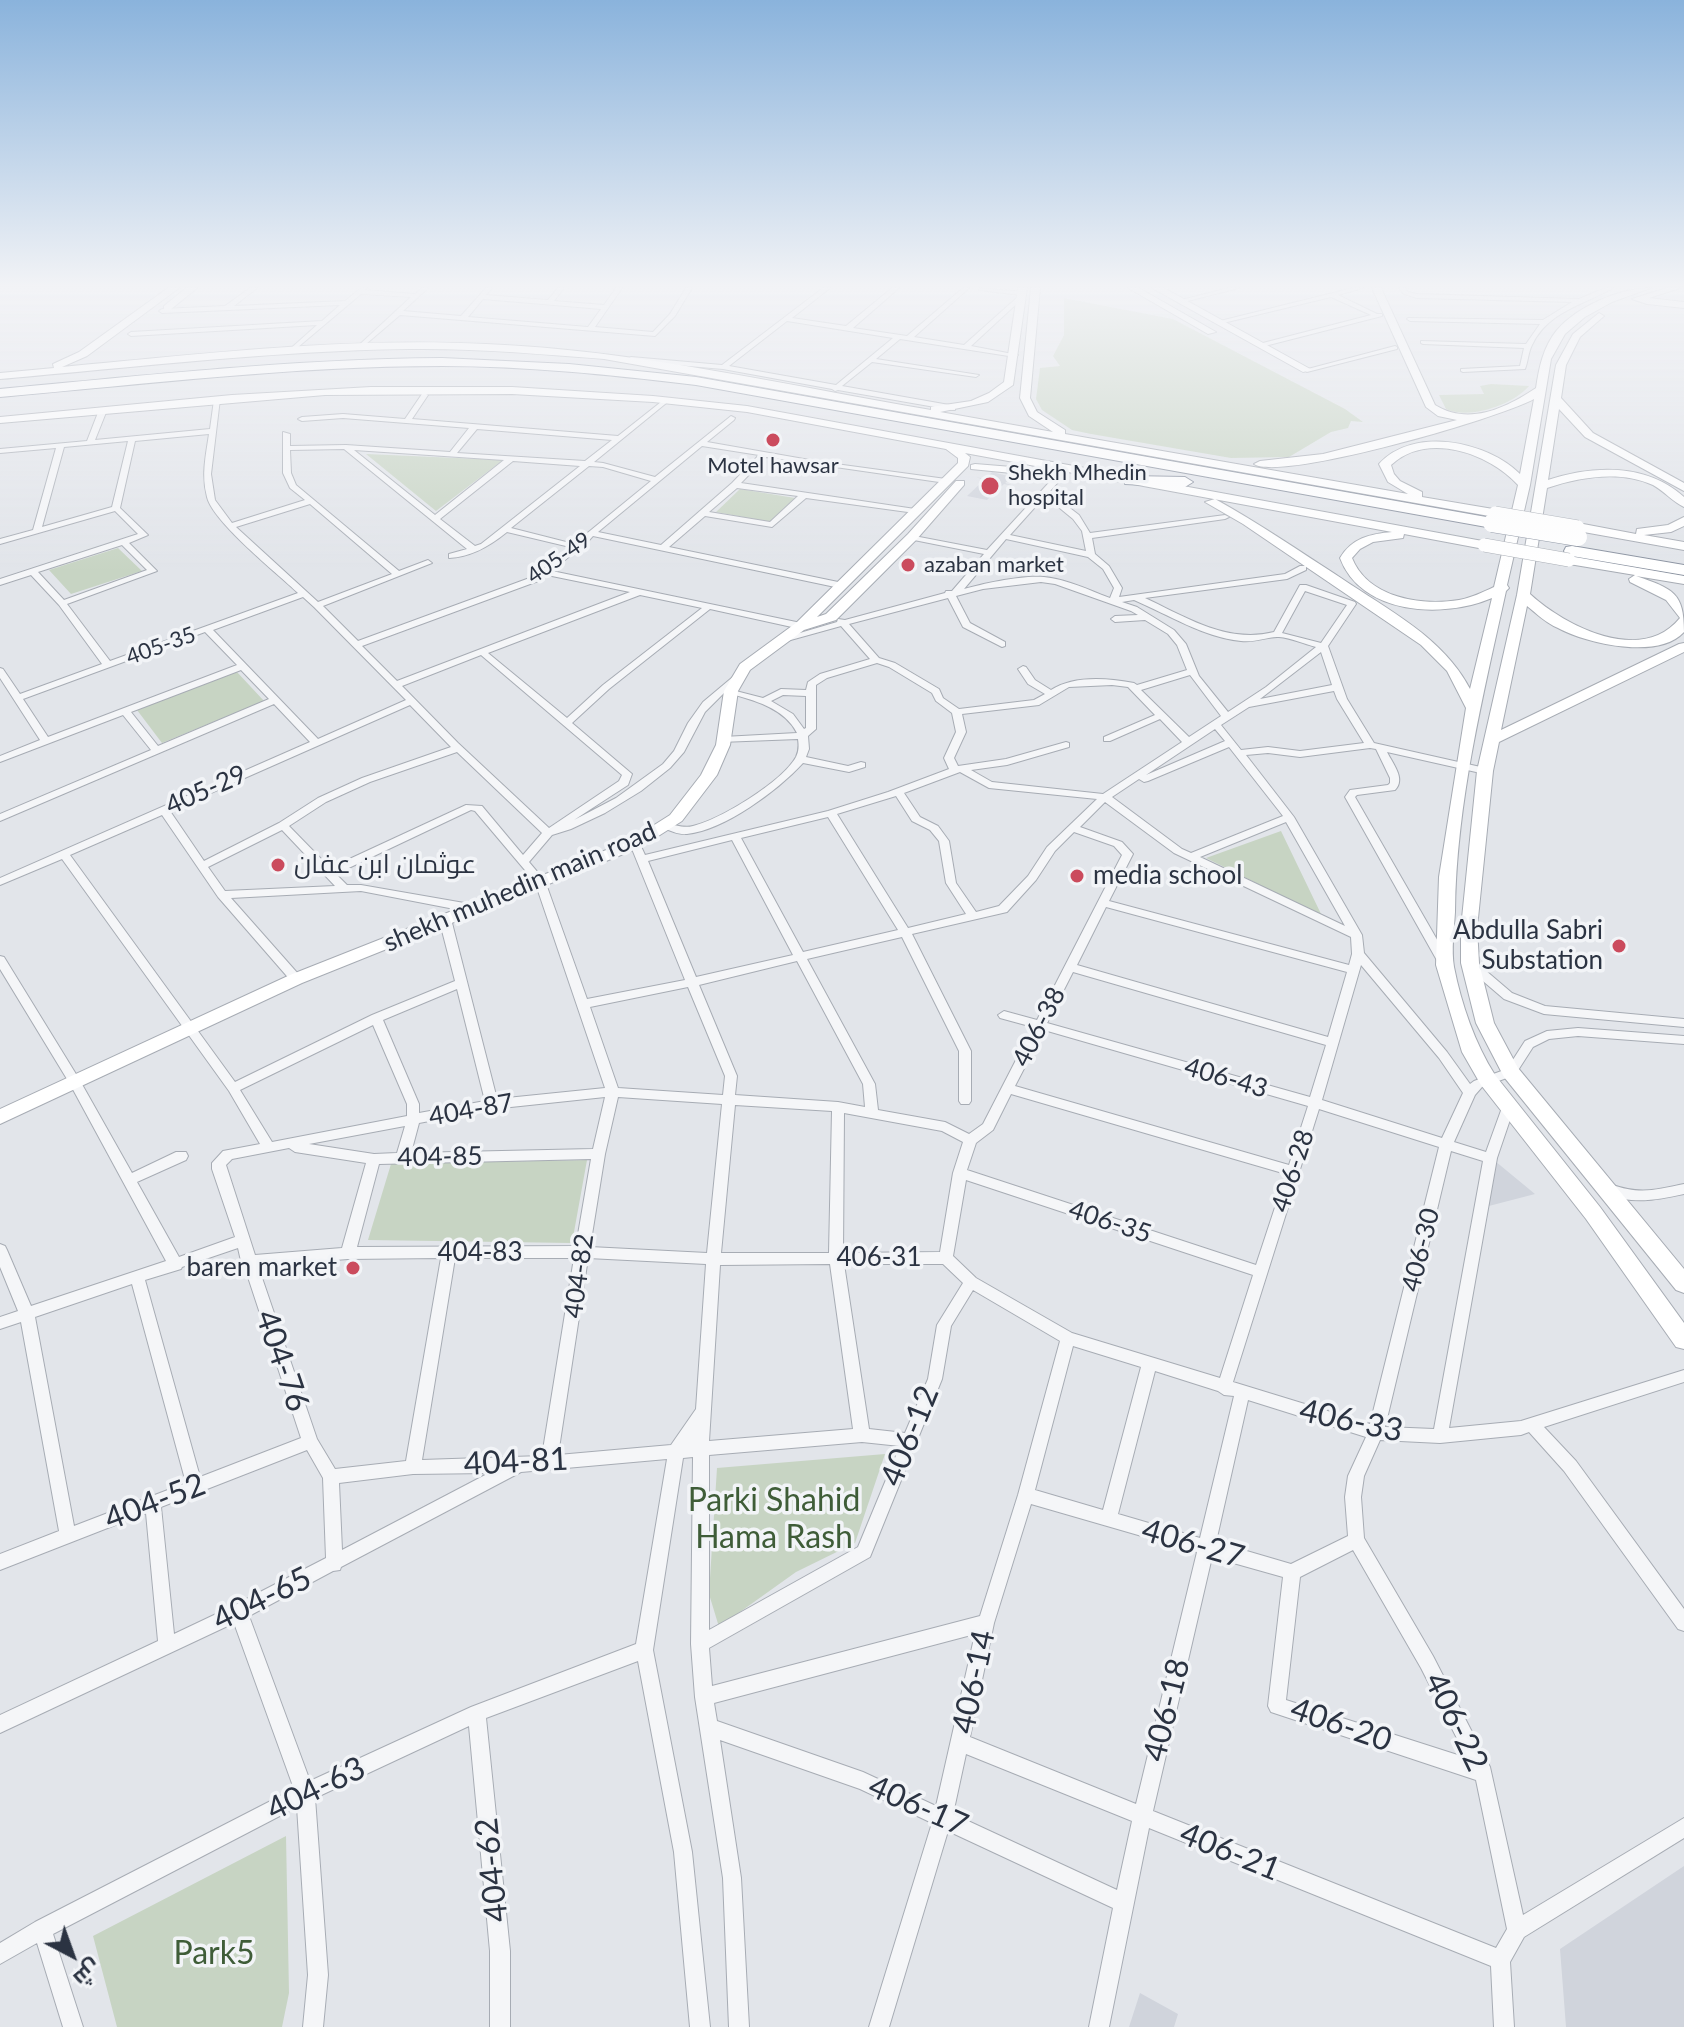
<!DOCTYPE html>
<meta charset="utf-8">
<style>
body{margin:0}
#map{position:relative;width:1684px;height:2027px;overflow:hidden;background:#e2e5ea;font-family:Lato,Cairo,sans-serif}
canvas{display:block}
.north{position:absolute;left:32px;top:1915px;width:80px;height:80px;-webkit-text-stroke:6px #f2f4f7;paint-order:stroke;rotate:139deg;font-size:22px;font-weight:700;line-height:32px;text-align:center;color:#2b3342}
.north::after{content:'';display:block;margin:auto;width:28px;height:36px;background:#2b3342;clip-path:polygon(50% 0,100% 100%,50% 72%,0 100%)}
</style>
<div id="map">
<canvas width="1684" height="2027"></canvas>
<div class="north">ش</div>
</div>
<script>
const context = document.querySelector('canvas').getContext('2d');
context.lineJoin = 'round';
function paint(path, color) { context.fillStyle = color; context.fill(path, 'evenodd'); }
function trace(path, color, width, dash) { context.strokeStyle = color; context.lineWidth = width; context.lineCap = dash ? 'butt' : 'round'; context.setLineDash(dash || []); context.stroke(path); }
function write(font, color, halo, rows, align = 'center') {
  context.font = font + ' Lato,Cairo,sans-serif'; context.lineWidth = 7; context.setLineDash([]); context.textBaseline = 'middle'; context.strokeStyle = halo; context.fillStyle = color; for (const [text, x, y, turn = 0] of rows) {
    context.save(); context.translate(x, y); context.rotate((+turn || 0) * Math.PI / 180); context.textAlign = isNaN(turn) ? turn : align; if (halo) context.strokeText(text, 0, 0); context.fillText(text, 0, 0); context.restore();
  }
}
const built = new Path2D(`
 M992 472 1012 477 1005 483 1014 486 1004 484 987 500 967 496 984 480 976 477 985 479Z
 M1495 1161 1535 1194 1485 1207Z
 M1684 1866V2027H1566L1560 1949Z
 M1140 1993 1178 2014 1174 2027H1129Z`);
const green = new Path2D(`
 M1064 298 1173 319 1345 409 1363 422 1351 421 1348 428 1331 432 1289 457 1231 458 1091 434 1072 430 1042 410 1036 399 1040 368 1060 366 1053 356 1064 335Z
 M1491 384 1529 386C1513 405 1469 420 1446 409L1439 395 1484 394 1480 386Z
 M366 454 503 460 436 511Z
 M740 489 795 498 771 522 716 512Z
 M118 548 142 571 71 594 49 570Z
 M237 672 264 701 162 743 137 710Z
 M1281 831 1322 916 1206 858Z
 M587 1160 572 1243 368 1240 391 1164Z
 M885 1454 855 1543 796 1572 719 1627 709 1594 717 1468Z
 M286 1836 289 1993 282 2027H117L93 1936Z`);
const street = new Path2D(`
 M250 288H257L234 306 345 301 361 288H367L365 290 415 294 422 288H428L403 311 461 316 486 288H492L486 295 548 300 558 288H564L554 301 604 305 616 288H622L595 327 653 332 670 314 686 288H692L675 316 655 336 400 315 359 350 356 348 357 347 411 297 361 294 291 353 289 352V350L317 325 131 336 128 334 131 332 322 321 340 305 162 313 159 311 162 309 225 306ZM483 299 601 309 588 327 468 317Z
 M823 288H830L792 318 846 326 892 288H899L853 328 907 336 963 288H969L914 337 964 345 1020 295 980 290 977 288 1025 292 1024 297 971 346 1018 355 1015 357 900 339 876 359 979 375 976 377 872 362 842 386 955 406V410H952L838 390 835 391 832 389 723 369 631 361 628 359 631 357 722 365ZM787 321 893 338 836 385 729 366Z
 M1229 288H1239L1180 303 1177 301Z
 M1353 288H1363L1338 295 1377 314H1382V316L1261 347 1259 346V344L1371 315 1331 297 1219 324 1216 322Z
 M1399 288H1405L1408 292 1417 294 1579 299 1605 288H1613C1584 305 1548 311 1532 345 1528 353 1528 362 1525 369L1463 372 1461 371V369L1520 366 1524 348 1423 344 1421 343V341L1526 344 1540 324 1410 321 1407 319 1408 318 1543 320 1572 302 1417 298 1404 294Z
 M1395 346 1397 347V349L1307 372 1304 370Z
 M424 393 428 395 412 419 618 436 666 398H670V400L594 462 603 463 655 477 731 416 735 418 734 420 707 442 821 462 946 479 950 481 946 483 766 457 741 483 915 509 919 511 915 513 806 498 772 527 705 516 669 547 843 583V587L840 588 593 536 581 549H578L552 571 801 623 805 626 801 629 710 609 609 689 572 723 632 774 628 785 574 820 616 798 663 764 674 751 688 723 703 702 734 676H740L742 678 728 689 763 698 781 689 806 690 808 682 820 674 870 659 841 626 787 641 783 638 837 622 838 619 845 620 945 593 946 591H952L984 554 909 539V535L987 550 1055 476H1058L1062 478 1049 492 1079 515 1090 533 1225 515 1229 517 1225 519 1092 538 1095 554 1109 566 1122 588 1119 597 1285 574 1300 566H1306V570L1287 579 1145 598C1186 617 1227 644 1274 632L1300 585H1306L1355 602 1356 604 1328 646 1347 699 1374 743 1485 768 1490 771 1485 774 1387 752C1393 764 1406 779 1395 790L1357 795 1355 797 1451 964 1445 968 1439 964 1345 797 1350 790 1388 785 1390 783V778L1376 749 1370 748 1300 757 1268 753 1246 755 1294 817 1362 935 1364 953 1447 1052 1470 1084 1474 1081 1507 1069 1525 1041 1547 1031 1578 1028 1684 1036V1044L1578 1036 1549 1039 1533 1047 1515 1075 1482 1087 1475 1095 1454 1142 1486 1152 1503 1105H1513L1514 1108 1497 1158 1449 1428 1521 1421 1684 1370V1382L1544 1427 1576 1461 1684 1609V1631L1678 1629 1564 1471 1529 1432 1521 1435 1440 1443 1380 1440 1364 1476 1361 1497 1364 1538 1433 1656 1490 1767 1523 1915 1684 1818V1838L1524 1937 1510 1962 1514 2027H1494L1491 1966 1149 1828 1109 2027H1089L1113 1908 948 1831 889 2027H869L932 1823 860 1789 720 1740 741 1878 749 2027H729L723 1878 695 1697 691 1644 693 1457 683 1458 653 1650 692 1852 710 2027H690L674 1852 638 1661 486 1718 510 1951V2027H490V1951L469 1726 315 1798 328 1975 323 2027H303L308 1975 297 1807 53 1934 83 2027H63L37 1943 0 1964V1943L35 1922 294 1789 234 1623 0 1733V1715L158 1641 146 1513 0 1570V1554L59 1531 21 1322 0 1329V1317L18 1311 0 1267V1244L5 1246 7 1250 31 1306 166 1261 70 1084 0 969V956L4 957 79 1079 132 1173 176 1152H186L188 1156 186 1160 137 1182 179 1257 235 1237 212 1169V1163L223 1151 260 1144 229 1091 62 859 0 885V878L310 742 274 704 0 821V814L151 750 123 715 0 762V756L40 740 0 678V668L3 669 20 694 102 664 59 605 31 575 0 585V579L138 534 115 511 0 544V539L33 530 56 448 0 453V449L87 441 99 410 103 408 107 410 95 440 210 429 214 400 220 399 211 474 215 500 232 523 305 500 290 488 283 473V432L290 434V446L346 445 450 452 469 428 343 418 302 421 298 419 302 417 343 414 405 419 422 394ZM477 429 612 440 585 461 457 453ZM209 434C206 455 201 475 207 497 213 522 277 573 298 593L110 661 67 604 157 571 129 543 148 535 120 508 135 441ZM128 441 112 507 42 527 64 447ZM702 446 759 455 732 483 661 545 598 532ZM344 449 467 549 449 554V558C471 557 490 546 507 532L570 547 535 576 358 641 323 606 432 563 428 560 399 571 296 485 291 473 290 450ZM354 450 504 460 435 515ZM513 461 580 466 481 544 475 546 440 519ZM589 466 603 467 651 481 574 544 511 528ZM737 488 798 496 770 522 709 512ZM1045 496 1073 519 1082 531 1086 551 1010 535ZM310 504 392 574 318 602 236 527ZM1006 539 1088 557 1103 569 1114 588 1110 598C1089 590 1066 579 1044 577 1023 575 985 583 964 589ZM122 545 147 570 64 600 38 572ZM547 575 630 592 397 681 362 646 541 580ZM1041 582 1055 584 1131 611 1138 615 1115 616 1111 619 1115 622 1145 620 1168 634 1177 645 1187 670 1137 685 1134 683C1108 678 1074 675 1051 690L1035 680 1026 667 1023 666 1018 669 1028 684 1045 694 1034 700 959 709 943 698 939 689 895 663 879 658 849 624 948 598 963 627 1002 647 1005 646V642L970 623 956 596 983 589ZM1305 591 1347 605 1321 643 1282 633ZM640 595 702 608 603 685 567 718 488 653ZM303 597 314 607 406 700 318 739 213 630ZM1134 600C1169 615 1203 637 1241 641 1255 643 1269 636 1279 637 1291 638 1304 644 1316 647L1266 687 1228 712 1199 676 1186 644 1174 630 1137 607 1122 602ZM205 632 237 665 48 737 23 699ZM1321 652 1332 685 1260 699ZM481 655 622 775 619 781 549 828 458 743 402 686ZM877 663 889 667 932 693 936 701 952 713 956 732 944 758 949 769 888 792 828 811 645 855 639 842H631L630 844 685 980 587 999 545 881 529 862 552 835 571 829 605 813 641 791 670 768 684 752 705 712 727 690 728 693C753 700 785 708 797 733L723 737 720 738V742L798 739C799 746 799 751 796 757 782 782 721 819 693 826 682 829 674 823 663 824L662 826 663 828C671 831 679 835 687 834 725 830 778 790 803 763L849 772 865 767V763L861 762 848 766 806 757 809 749 808 736 816 729V685L827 678ZM241 670 269 699 158 746 131 712ZM1190 675 1221 716 1189 737 1141 690ZM1112 685 1128 687 1155 715 1104 737V741H1110L1160 719 1182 742 1103 794 992 782 971 770 1007 765 1069 747V743L1066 742 1006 759 958 766 954 758 966 732 962 714 1039 705 1069 687ZM1334 691 1337 699 1364 743 1300 751 1268 747 1241 750 1221 725 1249 707ZM783 695 806 696V728L804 729 793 714 771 701ZM410 705 451 747 362 778 318 798 279 823 204 861 170 811ZM1215 729 1225 741 1146 775ZM1229 747 1283 816 1191 853 1182 849 1112 797 1139 779 1144 782 1148 781ZM457 752 542 833 523 855 482 806 466 805 330 868 289 826 326 802 370 782ZM960 772 989 788 1097 799 1047 847 1028 876 999 906 976 912 956 883 949 841 938 826 920 817 904 793ZM896 796 912 821 930 830 939 841 946 883 966 914 908 928 837 814ZM1105 802 1174 853 1351 937 1352 954 1349 965 1109 901 1133 854 1122 842 1080 827ZM471 810 475 811 535 882 605 1088 497 1099 451 919 445 915 439 919 455 981 372 1015 235 1082 70 855 162 815 218 897 292 982 296 983 302 979 300 976 231 898 361 891 470 912 474 911 476 908 470 904 361 885H347L336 874ZM828 817 898 930 803 952 741 838ZM1286 822 1345 926 1200 857ZM282 830 335 886 225 891 208 867ZM1074 832 1114 846 1122 855 1037 1020 1004 1011 998 1015 1000 1018 1033 1027 983 1124 969 1134 945 1122 878 1110 875 1084 807 959 902 937 959 1051V1101L961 1104H969L971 1101V1051L912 934 1007 912 1036 880 1055 851ZM732 840 793 955 696 977 648 861ZM1106 907 1347 972 1328 1037 1077 965ZM797 961 863 1084 865 1107 838 1102 735 1095 737 1076 699 985ZM1361 965 1439 1058 1463 1093 1442 1138 1322 1100ZM1073 972 1326 1045 1310 1097 1047 1023ZM688 987 725 1076 723 1095 618 1088 590 1007ZM457 989 485 1101 419 1113V1104L383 1020ZM373 1025 407 1104V1116L272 1142 240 1090ZM1044 1030 1308 1106 1289 1165 1015 1086ZM1011 1094 1286 1174 1256 1265 967 1170 976 1143 993 1130ZM605 1097 593 1149 411 1153 419 1123 492 1109ZM618 1097 722 1104 707 1253 590 1247 605 1154ZM735 1105 832 1111 829 1253H721ZM1319 1109 1439 1147 1370 1424 1233 1382ZM844 1113 942 1131 963 1142 953 1173 940 1252 843 1253ZM405 1126 397 1153 374 1154 309 1144ZM289 1148 295 1152 366 1163 342 1248 255 1255 226 1165 232 1159ZM1451 1151 1483 1161 1434 1429 1385 1427ZM591 1159 576 1246 357 1247 379 1164ZM966 1180 1253 1275 1220 1378 1072 1333 976 1278 953 1256ZM238 1248 241 1261 244 1265 301 1438 200 1477 145 1280 181 1269 182 1267ZM441 1258 406 1461 335 1469 317 1439 258 1266 348 1259ZM455 1258H574L542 1456 422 1460ZM588 1258 706 1264 696 1409 671 1445 558 1455ZM830 1264 853 1429 709 1441 720 1265ZM844 1264H943L963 1283 937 1325 928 1379 905 1433 869 1429ZM132 1284 186 1483 74 1526 35 1317ZM973 1290 1060 1341 1018 1495 980 1616 712 1686 709 1648 870 1557 942 1379 951 1326ZM1073 1346 1141 1367 1103 1510 1035 1490ZM1155 1371 1218 1391 1224 1395 1234 1396 1200 1538 1118 1514ZM1248 1400 1366 1437 1348 1476 1345 1497 1348 1536 1291 1564 1216 1542ZM862 1442 900 1446 858 1547 709 1630V1455ZM307 1450 323 1478 326 1558 233 1606 174 1634 161 1507ZM667 1459 636 1644 471 1707 310 1781 249 1616 333 1571 340 1570 341 1567 521 1472ZM489 1473 342 1550 339 1483 413 1474ZM1031 1504 1197 1552 1136 1804 970 1737 994 1623ZM1353 1550 1421 1668 1467 1758 1286 1700 1300 1577ZM1212 1557 1283 1577 1268 1706 1271 1712 1476 1780 1507 1929 1496 1948 1153 1811ZM975 1634 936 1806 863 1772 717 1721 714 1703ZM966 1754 1132 1821 1117 1890 953 1814Z
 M1474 963 1478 964 1512 993 1545 1006 1684 1019V1027L1544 1014 1504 999 1470 970 1468 967Z
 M1610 1184C1640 1195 1654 1190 1684 1184V1194C1656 1200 1632 1205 1605 1193L1603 1189 1605 1185Z`);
const secondary = new Path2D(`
 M168 288H179L87 356 62 367C203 354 345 337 486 344 636 350 784 385 931 410V407L971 401 989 393 1004 382 1018 288H1027L1013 385 988 402 940 412 1053 432 1029 416 1020 398 1031 288H1040L1030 398 1037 412 1065 430V434L1408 494 1388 482 1379 464C1413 426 1487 441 1520 474L1534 399C1500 418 1281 482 1254 464L1260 461 1323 454 1457 420 1438 416 1426 407 1372 288H1381L1435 405C1469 426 1506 408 1536 388 1539 368 1543 347 1557 330 1578 306 1620 288 1651 288L1612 302 1585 317 1565 334 1551 359 1530 485 1507 585 1509 588 1506 591C1483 696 1456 804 1455 912 1454 929 1451 950 1454 967 1461 1003 1475 1044 1495 1075L1600 1207 1684 1323V1349L1676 1347 1586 1219 1481 1085 1462 1052 1436 965 1439 877 1466 708 1447 671 1421 645 1243 524 1205 502 1215 499C1259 523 1299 551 1341 578 1388 610 1443 637 1470 689L1492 598C1443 619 1361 615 1340 558 1352 538 1370 534 1392 532L965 453 970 457 968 466 817 617 826 614 908 534 956 481H964V485L916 540 836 620 804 630 750 670 738 691 730 745 717 775 682 821 641 847 302 983 0 1124V1109L290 975 629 841 670 815 701 775 716 745 724 691 740 664 796 623 958 463V458L946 449 747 412 653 402 512 394 325 395 0 423V417L232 395 371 387H512L653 396 747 406 1488 542V548L1484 549 1404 534 1403 538 1373 542 1360 549 1352 558C1368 598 1421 606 1459 600 1471 598 1483 592 1494 587L1518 485C1489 453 1427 431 1391 465L1394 474 1400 481 1422 492V497L1499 510V516L1495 517 604 359C539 354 474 348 409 349 272 351 136 367 0 379V373L54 368 53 364 79 352Z
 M186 288H197L170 310H164V306Z
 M1128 288H1139L1216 332 1208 334Z
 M1152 288H1164L1312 370 1303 372Z
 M1666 288H1680L1649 298 1684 302V308L1647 304 1632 299Z
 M1599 313 1604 316 1580 337 1566 365 1561 398 1593 433 1684 483V491L1585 437 1559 409 1548 480C1593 465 1647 463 1684 497V507C1673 502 1664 491 1653 485 1620 470 1580 477 1547 488L1530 594C1566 627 1642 665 1680 618L1666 600 1630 582 1629 579 1635 575 1569 564 1563 560 1569 556 1684 576V584L1636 576C1673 589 1684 592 1684 632 1659 660 1587 644 1558 628 1546 623 1537 614 1527 606L1501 730 1679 644 1684 643V652L1499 742 1493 771 1477 928 1479 963 1494 1023 1518 1068 1684 1269V1293L1676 1290 1504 1077 1476 1023 1461 963V928L1477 771 1517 595 1556 365 1573 334Z
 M975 464 1012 467 1018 470 1012 473 971 469V465Z
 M1684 517V526L1671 532 1644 535 1684 542V550L1578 531 1572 527 1578 523 1636 534 1637 529 1668 525Z`);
const highway = new Path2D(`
 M442 358 569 364 696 377 1492 518 1500 523 1492 528 696 385C612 375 527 366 442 366 294 366 147 384 0 397V389C147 375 294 359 442 358Z
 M1130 476 1185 477 1193 482 1185 487 1125 484V478Z
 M1572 546 1684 565V575L1566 555 1564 551 1566 547Z`);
const secondaryBridge = new Path2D(`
 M1495 513 1578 527
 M1484 545 1569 560`);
const highwayBridge = new Path2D(`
 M1492 523 1578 537`);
const markers = [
 [773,440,8,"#cb4b5d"],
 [990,486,10,"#cb4b5d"],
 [908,565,8,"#cb4b5d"],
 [278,865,8,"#cb4b5d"],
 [1077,876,8,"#cb4b5d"],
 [1619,946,8,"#cb4b5d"],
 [353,1268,8,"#cb4b5d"]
];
const farPoinames = [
 ["Motel hawsar",773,466,"center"],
 ["Shekh Mhedin",1008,473],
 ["hospital",1008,498],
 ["azaban market",924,565]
];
const farStreetnames = [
 ["405-49",559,558,-35],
 ["405-35",161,646,-20]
];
const streetNames = [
 ["405-29",206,790,-24],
 ["shekh muhedin main road",520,887,-23],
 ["406-38",1039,1027,-63],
 ["406-43",1226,1078,16],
 ["404-87",471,1110,-10],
 ["404-85",440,1157,-1],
 ["406-28",1293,1171,-72],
 ["406-35",1110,1222,18],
 ["406-30",1421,1250,-76],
 ["404-83",480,1253],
 ["406-31",879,1258],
 ["404-82",579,1276,-82]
];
const poiNames = [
 ["عوثمان ابن عفان",294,865],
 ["media school",1093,876],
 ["Abdulla Sabri",1603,931,"right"],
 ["Substation",1603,961,"right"],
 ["baren market",337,1268,"right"]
];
const nearStreetnames = [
 ["404-76",282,1361,71],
 ["406-33",1351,1421,12],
 ["406-12",910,1436,-68],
 ["404-81",516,1462,-3],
 ["404-52",155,1502,-21],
 ["406-27",1193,1544,16],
 ["404-65",262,1599,-26],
 ["406-14",974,1682,-78],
 ["406-18",1167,1710,-76],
 ["406-22",1456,1722,64],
 ["406-20",1341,1725,19],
 ["404-63",316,1789,-26],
 ["406-17",918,1806,24],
 ["406-21",1230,1852,22],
 ["404-62",492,1870,-96]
];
const nearParknames = [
 ["Parki Shahid",774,1501],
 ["Hama Rash",774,1538],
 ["Park5",214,1954]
];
paint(built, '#d0d4dc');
paint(green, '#c7d4c3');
trace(street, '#a7acb4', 2);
trace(secondary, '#a7acb4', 2);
trace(highway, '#8a92a0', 2);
paint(street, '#f5f6f8');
paint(secondary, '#fff');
paint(highway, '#fff');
trace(secondaryBridge, '#a7acb4', 14, []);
trace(highwayBridge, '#8a92a0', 19, []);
trace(secondaryBridge, '#fff', 13);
trace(highwayBridge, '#fff', 18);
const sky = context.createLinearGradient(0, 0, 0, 572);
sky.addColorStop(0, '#8ab3dc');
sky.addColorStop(0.5, '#f2f3f6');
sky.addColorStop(1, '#f2f3f600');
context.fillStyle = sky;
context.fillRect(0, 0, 1684, 572);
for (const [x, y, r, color] of markers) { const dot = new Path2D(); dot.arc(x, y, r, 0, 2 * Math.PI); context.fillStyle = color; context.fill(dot); trace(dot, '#f2f4f7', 3); }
write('22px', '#2b3342', '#f2f4f7', farPoinames, 'left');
write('22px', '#2b3342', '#f2f4f7', farStreetnames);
write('26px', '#2b3342', '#f2f4f7', streetNames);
write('26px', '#2b3342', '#f2f4f7', poiNames, 'left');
write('32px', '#2b3342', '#f2f4f7', nearStreetnames);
write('32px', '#3f5d38', '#f2f4f7', nearParknames);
</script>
